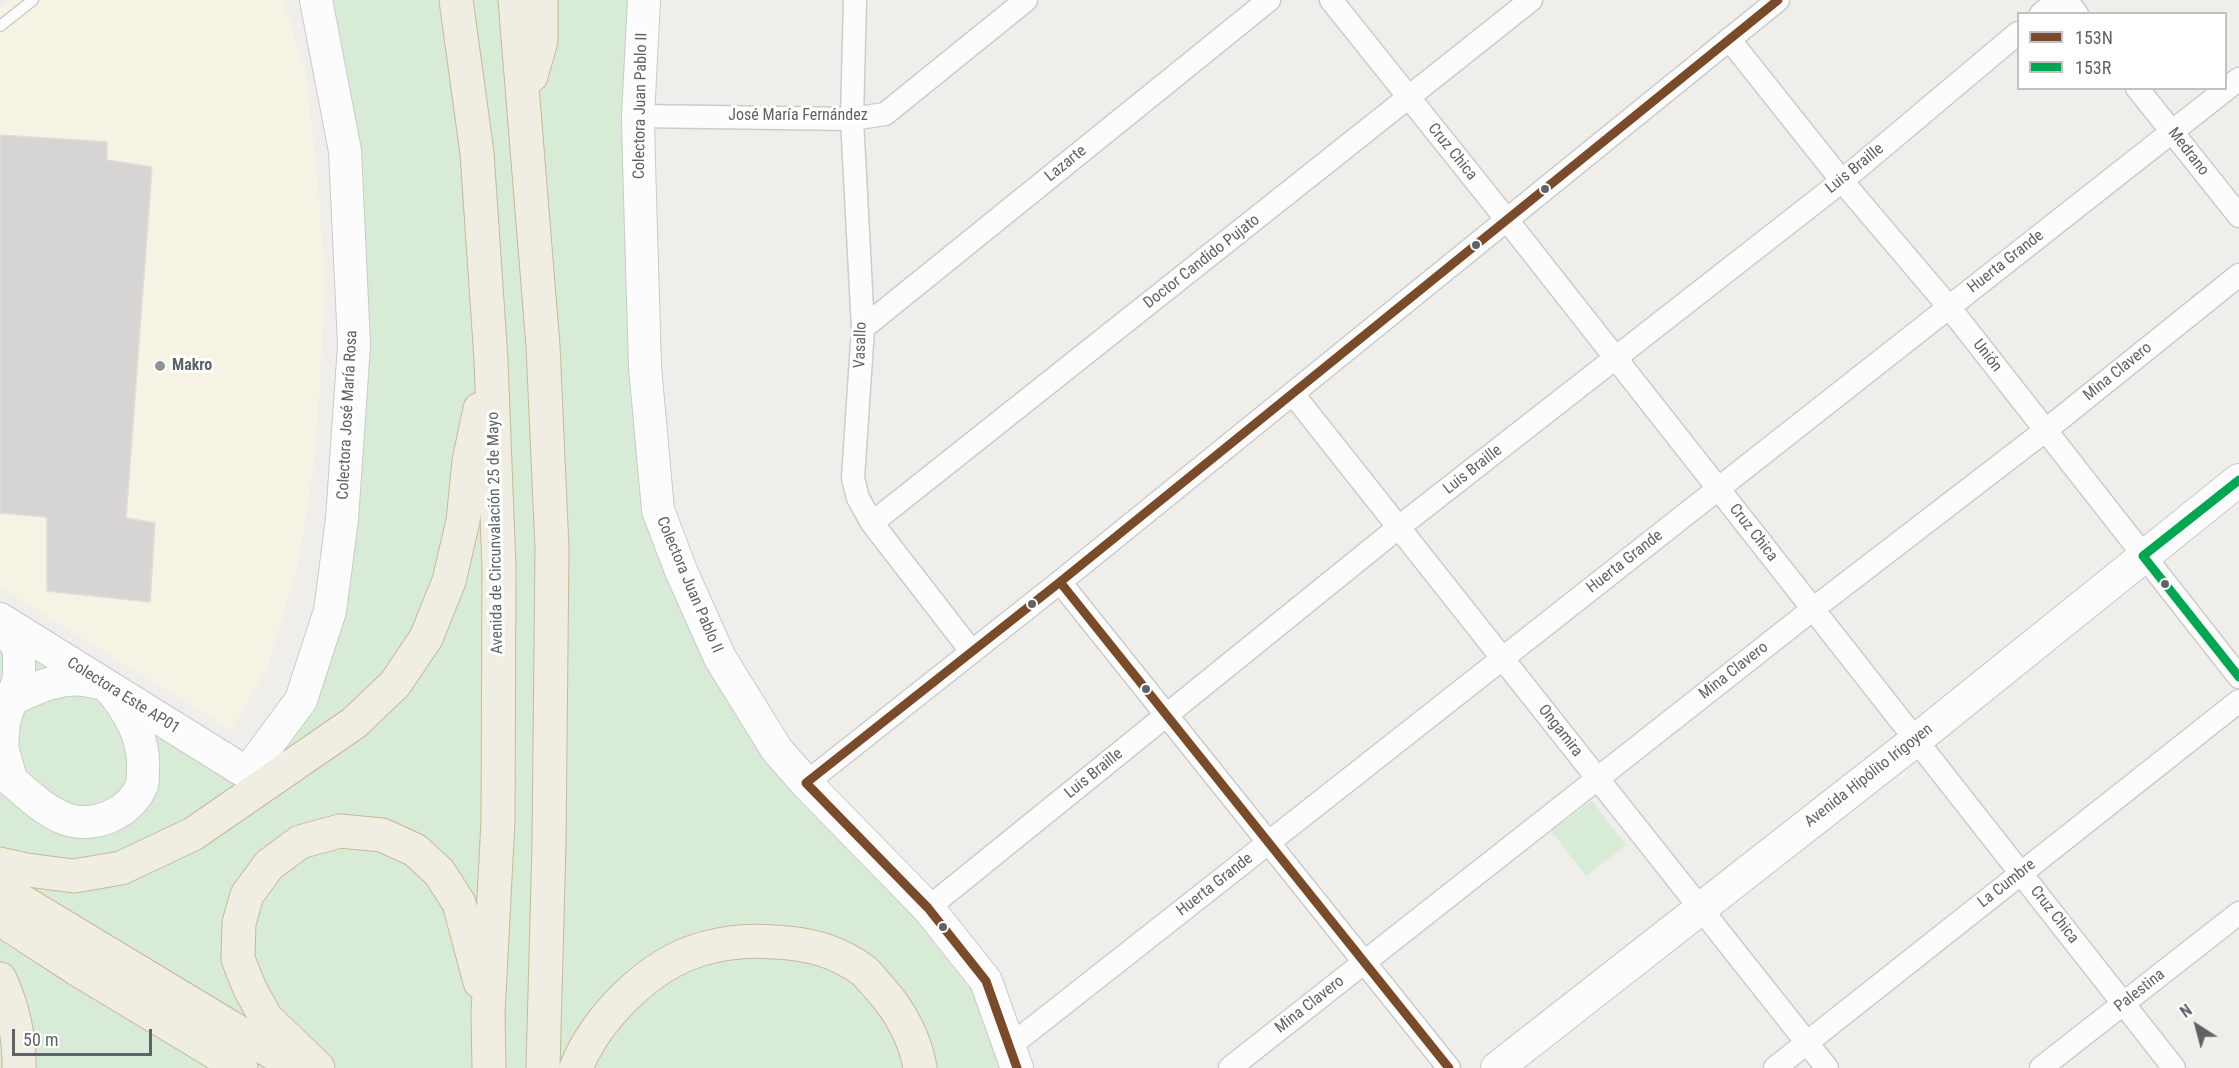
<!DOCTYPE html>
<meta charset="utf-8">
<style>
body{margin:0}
#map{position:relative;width:2239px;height:1068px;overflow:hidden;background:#efeeea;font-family:"Roboto Condensed",sans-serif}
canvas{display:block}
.legend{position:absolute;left:2017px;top:12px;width:210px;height:78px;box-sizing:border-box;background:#fff;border:2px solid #bfc1c3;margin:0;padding:8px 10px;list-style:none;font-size:18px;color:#5f6368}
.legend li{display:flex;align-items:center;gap:12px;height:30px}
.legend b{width:30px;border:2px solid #bfc1c3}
.north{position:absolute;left:2167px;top:996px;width:60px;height:60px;-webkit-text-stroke:4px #fff;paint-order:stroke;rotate:324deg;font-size:16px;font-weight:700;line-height:24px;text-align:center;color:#5f6368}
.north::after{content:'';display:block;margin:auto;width:21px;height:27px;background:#5f6368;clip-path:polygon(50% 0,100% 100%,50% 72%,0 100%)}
.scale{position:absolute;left:12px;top:1029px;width:140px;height:27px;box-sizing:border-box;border:3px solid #5f6368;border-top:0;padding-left:8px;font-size:18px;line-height:21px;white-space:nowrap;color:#5f6368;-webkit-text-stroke:4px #fff;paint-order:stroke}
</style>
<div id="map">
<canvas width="2239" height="1068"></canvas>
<ul class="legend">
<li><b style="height:8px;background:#7a4b2a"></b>153N</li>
<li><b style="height:8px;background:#00a651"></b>153R</li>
</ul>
<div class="north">N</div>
<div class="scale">50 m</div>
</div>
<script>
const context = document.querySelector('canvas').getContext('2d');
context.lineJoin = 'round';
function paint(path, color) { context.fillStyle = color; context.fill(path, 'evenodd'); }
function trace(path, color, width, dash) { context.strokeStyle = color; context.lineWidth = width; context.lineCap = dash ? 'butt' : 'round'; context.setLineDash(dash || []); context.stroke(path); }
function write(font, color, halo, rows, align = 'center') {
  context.font = font + ' "Roboto Condensed",sans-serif'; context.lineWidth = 6; context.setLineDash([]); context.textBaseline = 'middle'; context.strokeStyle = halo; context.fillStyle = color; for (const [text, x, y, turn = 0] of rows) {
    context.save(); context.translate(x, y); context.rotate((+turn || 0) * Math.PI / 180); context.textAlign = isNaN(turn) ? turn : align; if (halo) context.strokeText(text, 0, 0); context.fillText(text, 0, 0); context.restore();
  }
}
const commercial = new Path2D(`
 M11 0H283L306 75 317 174 325 283 316 450 299 560 267 669 231 730 0 587V9Z`);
const green = new Path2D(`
 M316 0H644L658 510 720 658 928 908 1017 1068H0V619L246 773 301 700 354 345Z
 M1592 801 1626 845 1586 876 1551 831Z`);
const building = new Path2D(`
 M0 135 107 142V160L152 167 126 518 155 523 150 602 47 591V517L0 513Z`);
const lane = new Path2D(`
 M0 26 33 0`);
const street = new Path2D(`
 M855 0 852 119 863 328 853 478 858 498 872 523 972 652
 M1331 0 1507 220 2174 1068
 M2066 0 2077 14
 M2041 14 2058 0
 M1729 39 1842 181 1949 307 2239 677
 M2137 88 2239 216
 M638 116 852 119 885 114 1026 0
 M863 328 1269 0
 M1293 394 1827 1068
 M872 523 1531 0
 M1060 582 1449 1068
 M806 783 1060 582 1778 0
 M928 908 1399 527 1842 181 2018 33
 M1010 1046 2239 79
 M1230 1068 1813 609 2046 430 2239 275
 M1775 1068 2239 701
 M2041 1068 2239 913`);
const secondary = new Path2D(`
 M644 0 638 116 639 162 645 367 658 510 681 571 720 658 777 750 806 783 928 908 986 981 1017 1068
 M0 619 247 773 301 700 330 611 342 519 354 345 345 151 316 0
 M0 620 19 649V679L11 700 0 704
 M0 771C21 787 41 810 66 819 94 829 131 813 142 785 143 781 143 776 143 771 145 743 133 719 116 696 113 693 110 688 107 686 104 683 98 683 94 682 65 674 37 687 11 700L4 722 2 747 11 779
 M1497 1068 1916 740 2239 480`);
const highway = new Path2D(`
 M456 0 477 153 491 360 499 568 498 821 488 1013 489 1068
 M515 0 543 346 552 548 549 843 543 1068
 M531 76 541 41V0
 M0 864 27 870 74 876 121 868 193 834 354 723 395 684 426 638 449 581 463 521 469 461 480 409
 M0 888 298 1068
 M0 919 77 969 241 1068
 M0 979C13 1008 20 1036 19 1068
 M318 1068 266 1018 250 989 238 959 239 923 247 895 269 865 300 842 340 831 382 835 415 850 439 872 459 903 480 982
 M576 1068C596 1018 649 964 702 949 726 942 749 940 774 942 806 943 838 951 864 971 870 976 876 985 882 991 900 1011 916 1041 920 1068`);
const bus1 = new Path2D(`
 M1060 582 1449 1068
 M1017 1068 986 981 928 908 806 783 1060 582 1778 0`);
const bus2 = new Path2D(`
 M2143 556 2239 677
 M2143 556 2239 480`);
const markers = [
 [1545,189,5,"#5f6368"],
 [1476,245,5,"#5f6368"],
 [160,366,6,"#919496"],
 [2165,584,5,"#5f6368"],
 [1032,604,5,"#5f6368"],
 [1146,689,5,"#5f6368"],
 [943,927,5,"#5f6368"]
];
const streetNames = [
 ["Colectora Juan Pablo II",641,106,-89],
 ["José María Fernández",798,116],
 ["Cruz Chica",1452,152,51],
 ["Medrano",2188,152,52],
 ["Lazarte",1066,164,-39],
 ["Luis Braille",1855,169,-39],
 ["Doctor Candido Pujato",1202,262,-38],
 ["Huerta Grande",2006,262,-38],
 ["Vasallo",861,345,-88],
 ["Unión",1987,356,52],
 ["Mina Clavero",2118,372,-39],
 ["Colectora José María Rosa",348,415,-87],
 ["Luis Braille",1473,470,-38],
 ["Avenida de Circunvalación 25 de Mayo",496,533,-91],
 ["Cruz Chica",1753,533,52],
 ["Huerta Grande",1625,562,-38],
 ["Colectora Juan Pablo II",689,585,67],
 ["Mina Clavero",1734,671,-38],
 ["Colectora Este AP01",123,696,32],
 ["Ongamira",1560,731,52],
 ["Luis Braille",1094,774,-39],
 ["Avenida Hipólito Irigoyen",1869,776,-38],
 ["La Cumbre",2007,884,-38],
 ["Huerta Grande",1215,885,-38],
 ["Cruz Chica",2054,915,52],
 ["Palestina",2140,991,-38],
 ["Mina Clavero",1310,1005,-38]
];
const poiNames = [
 ["Makro",172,366]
];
paint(commercial, '#f7f3e4');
paint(green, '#d8ebd6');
paint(building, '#d6d5d3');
trace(building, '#deddd9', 1.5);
trace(lane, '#cbcccc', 13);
trace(street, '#cbcccc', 25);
trace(secondary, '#cacacb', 34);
trace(highway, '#c8b996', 35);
trace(lane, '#fdfcfc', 10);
trace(street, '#fdfcfc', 22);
trace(secondary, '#fdfcfc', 32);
trace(highway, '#f0ede3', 33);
trace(bus1, '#7a4b2a', 9);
trace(bus2, '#00a651', 9);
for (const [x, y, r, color] of markers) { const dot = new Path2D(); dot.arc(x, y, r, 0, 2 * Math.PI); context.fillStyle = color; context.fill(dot); trace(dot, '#fff', 2); }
write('16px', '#5f6368', '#fff', streetNames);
write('bold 16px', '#5f6368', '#fff', poiNames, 'left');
</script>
